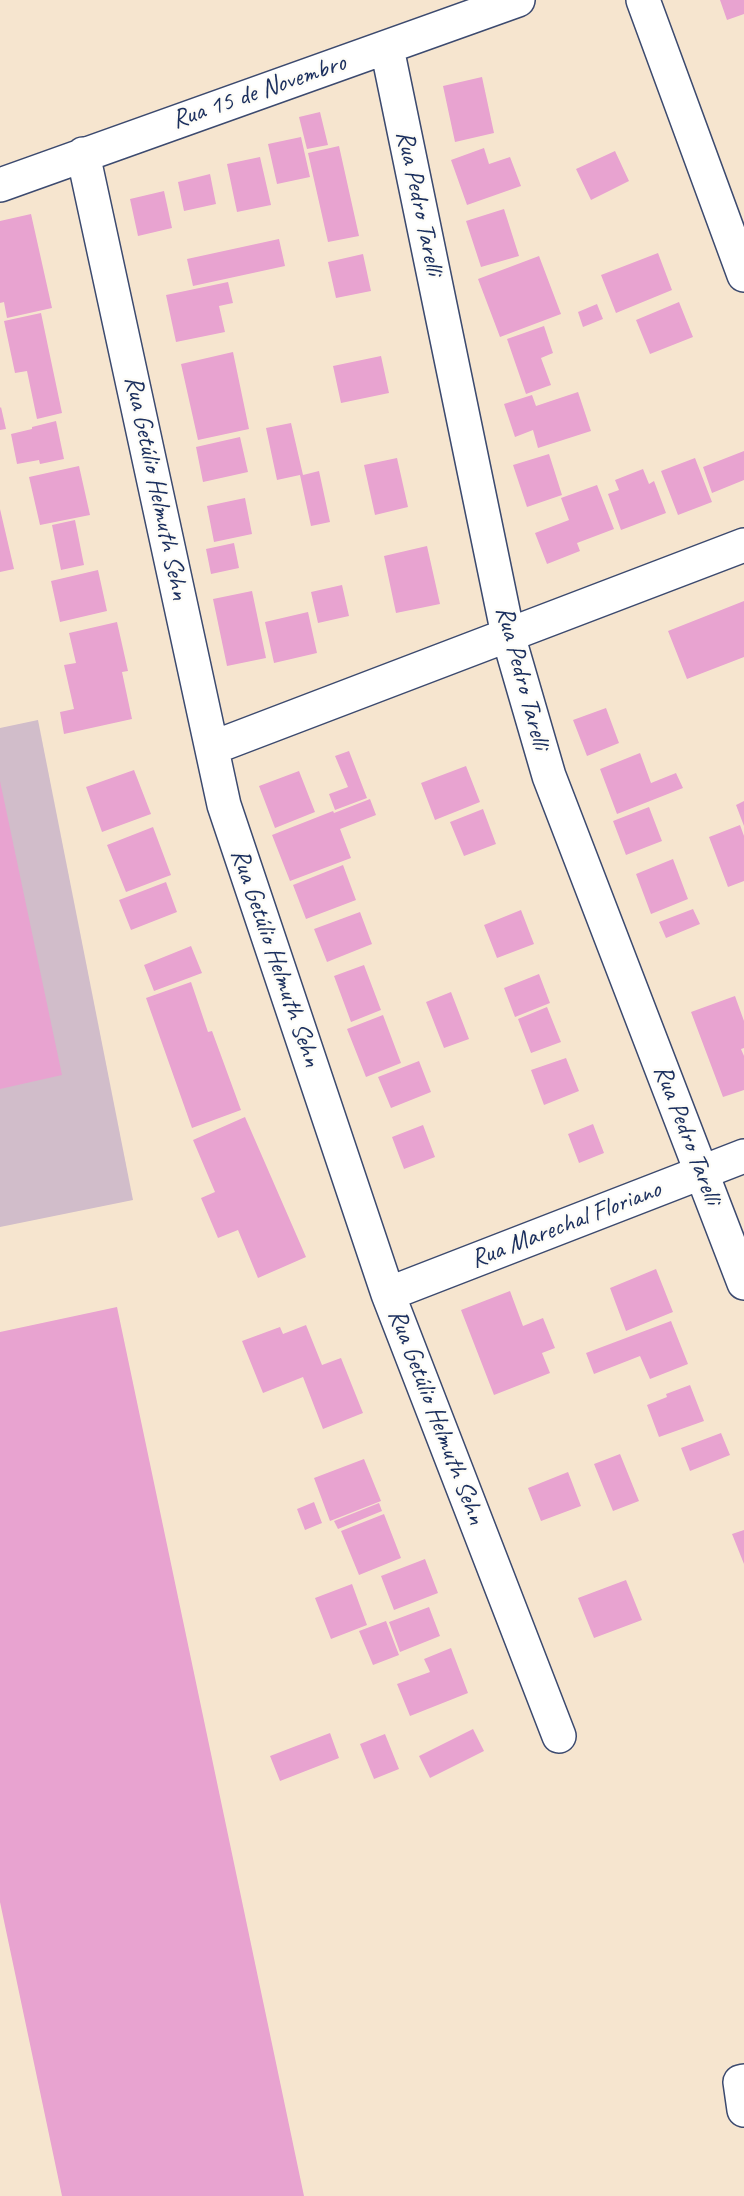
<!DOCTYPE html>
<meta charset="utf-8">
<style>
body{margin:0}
canvas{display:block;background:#f6e5cf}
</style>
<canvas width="744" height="2196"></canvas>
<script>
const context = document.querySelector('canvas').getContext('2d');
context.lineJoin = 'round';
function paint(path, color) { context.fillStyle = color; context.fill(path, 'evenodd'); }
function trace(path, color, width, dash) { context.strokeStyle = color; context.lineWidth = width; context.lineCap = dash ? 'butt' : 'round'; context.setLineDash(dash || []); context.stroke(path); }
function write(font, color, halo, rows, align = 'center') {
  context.font = font + ' Caveat,sans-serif'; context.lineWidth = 4.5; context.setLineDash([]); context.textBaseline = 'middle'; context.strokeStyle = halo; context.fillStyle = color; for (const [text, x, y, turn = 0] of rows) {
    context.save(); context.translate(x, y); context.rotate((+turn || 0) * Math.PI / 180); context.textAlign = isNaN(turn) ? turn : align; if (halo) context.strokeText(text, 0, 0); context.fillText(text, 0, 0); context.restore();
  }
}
const industrial = new Path2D(`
 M38 720 133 1200 0 1227V728Z`);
const building = new Path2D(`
 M720 0H744V14L727 20Z
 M482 77 494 133 455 142 443 86Z
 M320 112 328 145 307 149 299 117Z
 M301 137 310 177 277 184 268 144Z
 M339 146 359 236 328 242 308 153Z
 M484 148 489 164 510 157 521 186 467 205 451 160Z
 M615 151 629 181 591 200 576 169Z
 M260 157 271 205 237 212 227 164Z
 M210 174 216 204 184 211 178 182Z
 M164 191 172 228 138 236 130 199Z
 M504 209 519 256 481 267 466 221Z
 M31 214 52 308 7 318 4 302 0 303V221Z
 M279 239 285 266 193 286 187 259Z
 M658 253 672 290 616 313 601 275Z
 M363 254 371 291 336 298 328 262Z
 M539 256 561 314 500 337 478 279Z
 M228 282 233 303 219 306 225 332 176 342 166 295Z
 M679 302 693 337 650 354 636 320Z
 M597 304 603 319 583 327 578 312Z
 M41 313 62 413 37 419 27 371 15 373 4 321Z
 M544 326 553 353 541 358 551 385 526 394 507 339Z
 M233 352 249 429 198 440 181 364Z
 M381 356 389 393 341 403 333 366Z
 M578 392 591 431 538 448 533 430 515 437 504 404 532 395 536 406Z
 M1 407 6 429 0 430V408Z
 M56 421 64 459 40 464 39 460 17 464 11 434 32 429V427Z
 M291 423 303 475 319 471 330 522 311 526 300 475 277 480 266 428Z
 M240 437 248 472 203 482 196 447Z
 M744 451V480L712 493 703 467Z
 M549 454 562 495 527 507 513 465Z
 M397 458 408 507 375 515 364 465Z
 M695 458 712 502 678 515 661 471Z
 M79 466 90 515 40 525 29 477Z
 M643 469 649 484 654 481 666 513 621 530 608 494 619 490 615 480Z
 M597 485 614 529 577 543 580 551 547 564 535 533 569 520 561 498Z
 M245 498 252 534 214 542 207 506Z
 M0 509 14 569 0 572Z
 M75 520 84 565 61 570 52 525Z
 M234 543 239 568 211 574 206 549Z
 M427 546 440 604 396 613 384 556Z
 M98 570 107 611 60 622 51 581Z
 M342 585 349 616 318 623 311 592Z
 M252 591 266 658 227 666 213 599Z
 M744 601V657L687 679 668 631Z
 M308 612 317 653 274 663 265 622Z
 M117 622 128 671 122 672 132 719 64 734 60 712 74 709 64 665 76 663 69 633Z
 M606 708 619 743 587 756 573 720Z
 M349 751 367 798 335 810 329 794 348 787 335 756Z
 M640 753 651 783 676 773 683 788 617 814 600 769Z
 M466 766 480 802 435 820 421 783Z
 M134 770 151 814 102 832 86 787Z
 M299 771 315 812 275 828 259 786Z
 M0 781 62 1075 0 1089Z
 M370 799 376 815 340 829 351 858 290 881 272 835 333 811 334 813Z
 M744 801V826L736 805Z
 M649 807 662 841 626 855 613 821Z
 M483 809 496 844 464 856 450 822Z
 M740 825 744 836V881L728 887 709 837Z
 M153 827 171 875 126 892 107 845Z
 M673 859 688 899 651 914 636 874Z
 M343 865 356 900 306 919 293 885Z
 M166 882 177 912 131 930 119 900Z
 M693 909 700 924 666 938 659 922Z
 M521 910 534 944 497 958 484 925Z
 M360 912 372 944 327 962 314 929Z
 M191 946 202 973 154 991 144 965Z
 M364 965 381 1010 351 1022 334 976Z
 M539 974 550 1003 515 1017 504 988Z
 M191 982 208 1032 212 1031 241 1110 192 1128 146 998Z
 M451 992 469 1039 444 1048 426 1002Z
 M735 996 744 1021V1048L741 1049 744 1056V1090L723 1097 691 1012Z
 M547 1007 561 1042 531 1053 518 1019Z
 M383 1015 401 1063 366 1077 347 1029Z
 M566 1058 579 1091 544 1105 531 1070Z
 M419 1061 431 1092 391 1108 378 1077Z
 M245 1117 306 1257 258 1278 238 1230 218 1238 201 1198 215 1192 193 1140Z
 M593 1124 604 1153 579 1163 568 1134Z
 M423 1125 435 1157 404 1169 392 1137Z
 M656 1269 673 1312 626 1331 610 1288Z
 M510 1291 523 1326 543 1318 555 1348 542 1353 550 1373 494 1395 461 1310Z
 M117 1307 304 2196H62L0 1902V1332Z
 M671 1321 688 1364 650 1379 640 1356 594 1374 586 1353Z
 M306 1325 322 1365 341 1358 363 1413 323 1429 303 1377 263 1393 242 1341 280 1327 283 1334Z
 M690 1385 704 1421 659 1437 647 1405 667 1397 666 1394Z
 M721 1433 730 1455 690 1471 681 1448Z
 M620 1454 639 1501 613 1511 594 1464Z
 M364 1459 381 1501 330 1521 314 1478Z
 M568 1472 581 1506 541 1521 528 1488Z
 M314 1502 322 1523 305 1530 297 1509Z
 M379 1503 382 1511 338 1529 334 1521Z
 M384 1514 401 1558 359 1575 341 1531Z
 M744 1530V1564L732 1534Z
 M425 1559 438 1593 394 1610 381 1576Z
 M626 1580 642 1620 594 1638 578 1598Z
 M352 1584 367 1625 331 1639 315 1598Z
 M429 1607 440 1636 400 1652 389 1622Z
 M386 1621 399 1655 373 1665 359 1631Z
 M451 1648 468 1693 410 1716 397 1684 430 1672 424 1659Z
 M473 1729 484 1751 430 1778 419 1756Z
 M330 1733 339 1758 280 1781 270 1756Z
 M385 1734 399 1769 374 1779 360 1744Z`);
const street = new Path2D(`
 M643 0 744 275
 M387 48 508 635 549 776 744 1283
 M83 154 224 805 388 1294 559 1736
 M0 185 518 0
 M212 748 744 545
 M388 1294 744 1156
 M744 2081 740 2082 744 2110`);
const streetNames = [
 ["Rua 15 de Novembro",259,92,-19],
 ["Rua Pedro Tarelli",419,203,78],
 ["Rua Getúlio Helmuth Sehn",156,488,78],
 ["Rua Pedro Tarelli",522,678,75],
 ["Rua Getúlio Helmuth Sehn",275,958,71],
 ["Rua Pedro Tarelli",687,1135,69],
 ["Rua Marechal Floriano",566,1225,-21],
 ["Rua Getúlio Helmuth Sehn",436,1417,69]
];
paint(industrial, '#d1bdca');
paint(building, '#e8a3d0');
trace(street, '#3c4a6f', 36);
trace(street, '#fff', 33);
write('26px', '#1b2f5e', '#fdfcf7', streetNames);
</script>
